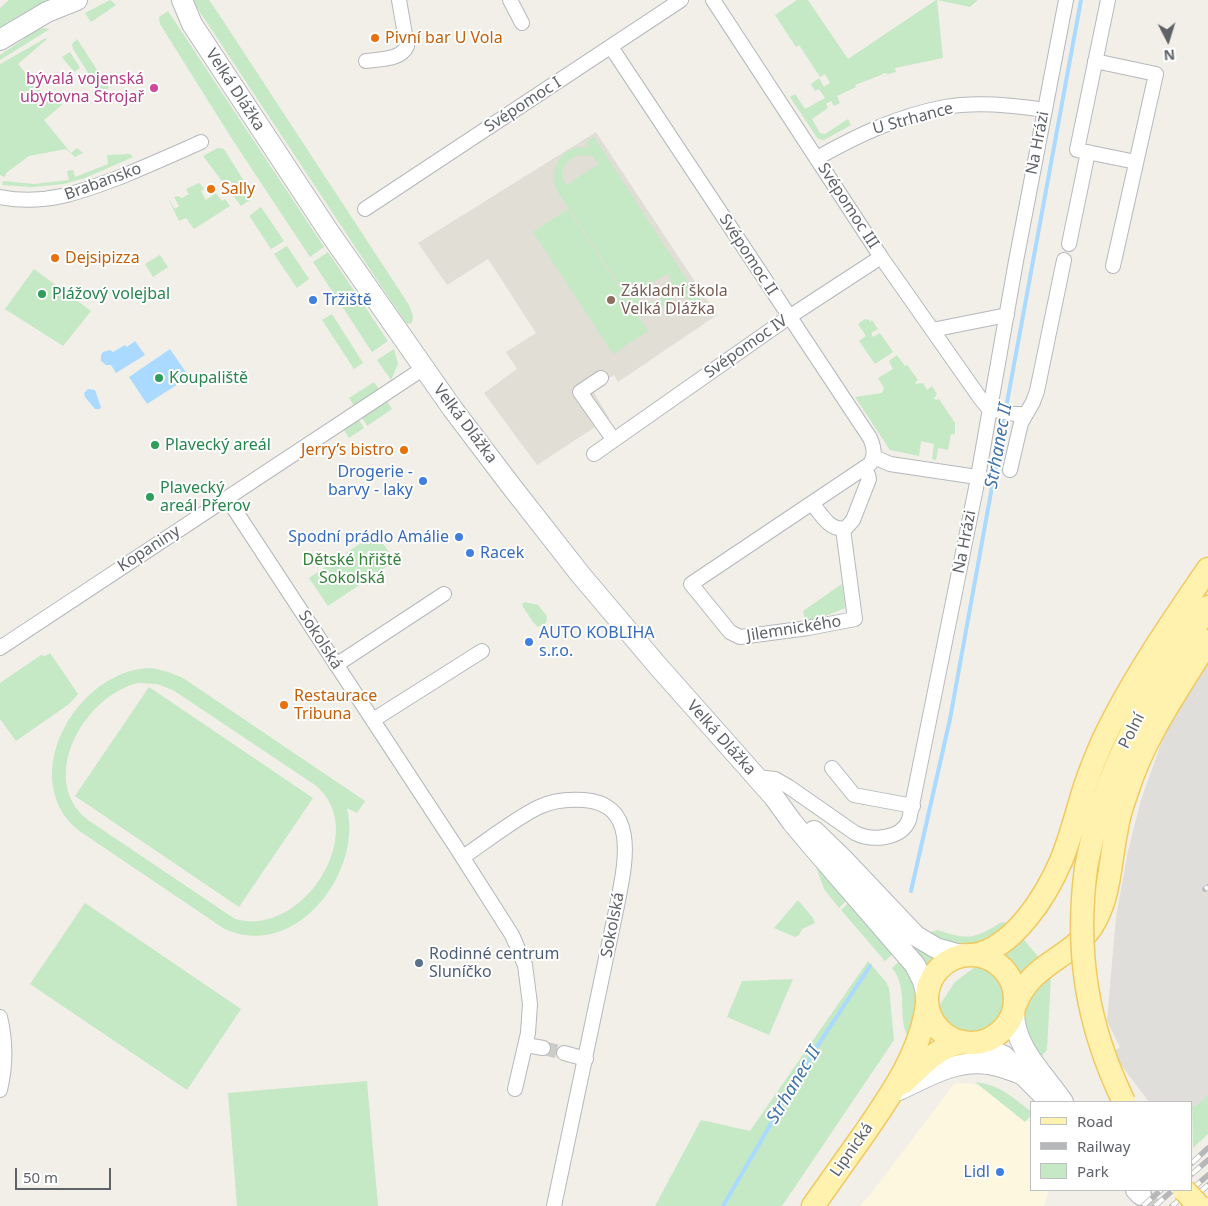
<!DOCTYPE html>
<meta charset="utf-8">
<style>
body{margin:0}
#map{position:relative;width:1208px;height:1206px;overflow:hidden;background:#f1efe8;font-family:"Noto Sans",sans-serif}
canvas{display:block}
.legend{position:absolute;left:1030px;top:1101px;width:162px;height:90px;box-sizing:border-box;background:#fff;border:1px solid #bfc1c3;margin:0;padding:6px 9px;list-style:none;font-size:15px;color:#5f6368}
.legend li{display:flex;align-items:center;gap:10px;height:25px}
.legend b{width:25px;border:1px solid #bfc1c3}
.north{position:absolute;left:1143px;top:15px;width:50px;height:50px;-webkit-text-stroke:4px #fff;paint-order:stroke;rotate:175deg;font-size:14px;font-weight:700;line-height:20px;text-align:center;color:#5f6368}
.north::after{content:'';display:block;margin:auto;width:18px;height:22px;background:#5f6368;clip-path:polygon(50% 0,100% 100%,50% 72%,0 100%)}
.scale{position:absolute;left:15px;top:1168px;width:96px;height:22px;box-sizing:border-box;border:2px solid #5f6368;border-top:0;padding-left:6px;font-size:15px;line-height:18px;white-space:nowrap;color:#5f6368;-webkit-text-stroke:4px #fff;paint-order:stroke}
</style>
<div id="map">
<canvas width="1208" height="1206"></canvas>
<ul class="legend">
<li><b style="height:6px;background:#fff2af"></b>Road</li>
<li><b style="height:6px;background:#b6b7b8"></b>Railway</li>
<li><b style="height:14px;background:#c5e8c5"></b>Park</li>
</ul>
<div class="north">N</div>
<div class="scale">50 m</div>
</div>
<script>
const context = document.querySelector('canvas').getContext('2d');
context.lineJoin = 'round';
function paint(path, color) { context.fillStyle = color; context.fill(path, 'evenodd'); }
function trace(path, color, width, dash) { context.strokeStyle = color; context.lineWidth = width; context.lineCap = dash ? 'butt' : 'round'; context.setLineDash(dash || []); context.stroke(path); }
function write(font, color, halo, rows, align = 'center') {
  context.font = font + ' "Noto Sans",sans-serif'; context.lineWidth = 4; context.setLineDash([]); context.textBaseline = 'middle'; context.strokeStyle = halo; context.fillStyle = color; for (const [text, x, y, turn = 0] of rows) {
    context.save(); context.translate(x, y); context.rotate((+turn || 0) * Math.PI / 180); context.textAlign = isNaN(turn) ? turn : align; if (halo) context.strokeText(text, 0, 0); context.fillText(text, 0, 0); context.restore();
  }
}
const commercial = new Path2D(`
 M960 1083 981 1085 1032 1124V1190H1049L1044 1206H859L870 1195 954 1084Z`);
const industrial = new Path2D(`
 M1208 664V1095L1195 1108 1192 1105V1102H1149L1112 1053 1120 1047 1107 1021 1116 917 1128 851 1141 800 1168 724Z`);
const education = new Path2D(`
 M596 132 717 315 618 382 614 375 592 389 609 418 537 465 484 393 517 369 506 352 536 333 488 259 447 285 418 243Z`);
const green = new Path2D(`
 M9 0H52L0 32V8Z
 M110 0 116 5 91 22 85 13Z
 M192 0H209L218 13 409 305 413 316 412 323 407 324 377 280Z
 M797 0H808L848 59 936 0H978L970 7 937 0 943 58 895 68 896 72 889 74 884 73 881 75 855 85 856 87 837 96 840 103 834 106 831 101 826 104 828 108 812 119 820 133 825 134 848 119 851 125 824 140 818 139 790 97 795 94 805 109 825 98 819 89 815 91 811 84 819 78 824 87 830 83 825 74 820 77 799 45 796 47 775 15Z
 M168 11 324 247 310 257 232 139 160 24 159 17Z
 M43 28 50 29 0 60V55L24 39 28 32Z
 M46 38 47 39 18 64 45 96 51 91 62 105 44 120 71 153 77 148 83 153 75 157 66 149 29 156 6 173 5 177 0 175V64Z
 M77 39 109 88 101 93 73 49 72 44Z
 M70 52 80 68 74 72 62 57Z
 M594 137 702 303 694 309 679 287C671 307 650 319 631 303L556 189C549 166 564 143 589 148L586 142ZM580 155 592 156 599 164 566 185C558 171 566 158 580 155ZM668 273C681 293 648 314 635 294Z
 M218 148 224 149 254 197 241 206 203 156Z
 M130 154 133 157 85 178 64 184 33 187 2 185 3 181 34 184 69 180 67 171 73 170 75 177 108 164 107 155Z
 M199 183 204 188 201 191 206 200 216 193 222 201 225 199 230 206 194 229 186 218 179 221 168 198 175 209 179 206 174 197 178 196 182 198 189 194 186 189Z
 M261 207 284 241 271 249 250 217V215Z
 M568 209 648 331 613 354 533 232Z
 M287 246 309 279 297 288 274 254Z
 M328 252 388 341 372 352 313 262Z
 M160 255 168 267 153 277 145 264Z
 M34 269 91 311 63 346 5 309Z
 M332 314 363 363 354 369 322 320Z
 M865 319 869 320 870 322 872 320 878 329 871 333 873 337 880 333 893 352 875 364 859 341 866 336 858 324Z
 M394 349 398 364 391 380 377 360Z
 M897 355 905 366 907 365 918 380 915 383 916 384 923 383 927 390 932 386 937 394 934 398 936 400 939 399 955 423V434H951L948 450 938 448 936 460 932 459 934 444 921 441 919 456 890 450 855 397 882 393 884 388 878 378 893 369 889 361Z
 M374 382 379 389 354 406 349 398Z
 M387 401 392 409 367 426 362 418Z
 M359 420 364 428 349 438 344 430Z
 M376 533 395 561 328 606 309 578Z
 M842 584 845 608 806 624 803 611Z
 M525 602 538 605 547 616 546 623 538 627 533 622 523 607 522 604Z
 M50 653 78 694 69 704 16 741 0 719V683L41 655 45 656Z
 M152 668 168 672 183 678 365 801 357 813 347 808C363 873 294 963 223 928L78 830C15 777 78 668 152 668ZM138 683 157 684 173 690 315 785C372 831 302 939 235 919L88 820C36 779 85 695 138 683Z
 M149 687 313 798 239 907 75 796Z
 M815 864 846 901 839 908 824 889Z
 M798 900 813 918 815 923 802 929 799 935 795 937 774 928Z
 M85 903 241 1009 187 1090 30 984Z
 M848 903 873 930 897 950 885 961 841 910Z
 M1002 922 1007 923 1011 926 1004 933 964 948 927 936 931 932 937 930C969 940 972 940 1002 922Z
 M1020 935 1041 960 1018 980 1009 965 996 954Z
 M918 944 941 958 929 970 911 951Z
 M904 957 920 991 912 1041C894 1025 911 990 892 968Z
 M868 961 886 982 889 988 894 1040 782 1206H655L701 1120 750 1131Z
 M979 964C1047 993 970 1075 937 1009L955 982Z
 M1051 975 1047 1050 1039 1059 1027 1041 1021 1005Z
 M793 979 769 1035 727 1017 742 981Z
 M367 1081 378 1206H237L228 1093Z
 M975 1082C1000 1085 1012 1097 1032 1112V1114L1025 1122Z
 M1208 1095V1134L1193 1148 1192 1105 1195 1107Z`);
const water = new Path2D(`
 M135 341 145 355 116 373 111 365H106L101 361V355L103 352 110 350 113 352 125 345 127 347Z
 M170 349 192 381 189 383 186 379 147 404 129 377Z
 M88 389 95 390 101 407 100 409H95L85 397 84 393Z`);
const stream = new Path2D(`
 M1006 408 1081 0
 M911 891 950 719 1005 415
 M723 1206 807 1062 870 966`);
const streetTunnel = new Path2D(`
 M543 1048 564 1053`);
const secondaryTunnel = new Path2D(`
 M1141 1195 1151 1206`);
const street = new Path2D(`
 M510 0 522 23
 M713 0 881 257 980 398 989 409
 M1108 0 1077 150 1136 162
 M611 47 870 438C874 447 876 456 870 464L691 584 730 632 740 637 808 628 855 619 843 529
 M366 61C380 59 401 60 407 46L399 0
 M1095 61 1156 74 1113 266
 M817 158C858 135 898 116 945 107 977 101 1013 105 1045 110
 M0 197C46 206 81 192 123 176 149 165 175 154 201 142
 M365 209 681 0
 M1069 244 1088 152
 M932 330 1007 315
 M601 378 580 392 613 439
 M989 409 1014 414H1026
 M594 454 789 317 881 257
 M874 457 890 464 977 477
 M1010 470 1021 423 1033 402 1037 391 1064 260
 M227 498 456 847 512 935 525 965 530 1004 528 1033 515 1089
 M812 503C821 514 830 532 846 528L853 520 869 479 868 475 864 468
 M0 648 424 368
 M336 665 444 594
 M373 720 482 651
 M832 768 854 795 913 806
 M756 777 775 779 789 787 855 833C871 841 901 840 909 820L976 488 1016 261 1066 0
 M463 857C487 841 514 819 539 807 553 800 568 799 584 800 639 804 625 864 618 901L554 1206
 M0 1017C6 1042 6 1065 0 1090
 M526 1045 543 1048
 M564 1053 586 1059`);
const secondary = new Path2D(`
 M182 0 192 24 329 232 452 408 508 482 580 574 657 665 774 797 792 822 813 847 915 965 923 981 927 997
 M0 40 47 12 77 0
 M814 831 845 861 916 936 936 948 957 954 968 955
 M1014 1010C1013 1047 1044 1074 1063 1102
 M973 1043 1004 1056 1050 1102
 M899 1090C927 1077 956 1059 988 1064 999 1065 1010 1070 1021 1074
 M1136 1190 1141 1195`);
const primary = new Path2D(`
 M1086 868C1105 764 1150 694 1208 607
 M927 999a44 44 0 1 1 88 0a44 44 0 1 1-88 0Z
 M973 955C1013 949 1046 896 1061 861 1071 837 1077 811 1085 786 1092 766 1100 745 1110 726 1138 671 1173 620 1208 569
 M1015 1005C1032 960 1074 960 1095 921 1110 894 1110 862 1116 833 1118 819 1122 805 1127 792 1144 737 1178 690 1208 641
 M903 1083C922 1066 937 1046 964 1042
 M813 1206C830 1182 847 1158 864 1134 891 1095 921 1052 927 1004`);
const rail = new Path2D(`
 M1205 889 1208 887
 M1192 1163 1208 1148
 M1192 1174 1208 1160
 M1192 1189 1208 1175
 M1143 1206 1161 1190
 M1155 1206 1173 1190
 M1172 1206 1191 1190
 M1184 1206 1208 1185`);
const primaryBridge = new Path2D(`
 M1086 868C1075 952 1087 1026 1124 1102
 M1184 1190 1199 1206`);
const markers = [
 [375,38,5,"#e8710a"],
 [154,88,5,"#d1479c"],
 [211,189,5,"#e8710a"],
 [55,258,5,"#e8710a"],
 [42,294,5,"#2e9e5b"],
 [313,300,5,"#3f7fe0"],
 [611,300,5,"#8d6e63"],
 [159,378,5,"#2e9e5b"],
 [155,445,5,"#2e9e5b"],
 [404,450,5,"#e8710a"],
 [423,481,5,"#3f7fe0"],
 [150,497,5,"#2e9e5b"],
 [459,537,5,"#3f7fe0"],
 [470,553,5,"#3f7fe0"],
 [529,642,5,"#3f7fe0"],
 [284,705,5,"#e8710a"],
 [419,963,5,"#5c6f8a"],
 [1000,1172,5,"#3f7fe0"]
];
const foodNames = [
 ["Pivní bar U Vola",385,38],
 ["Sally",221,189],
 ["Dejsipizza",65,258],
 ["Jerry’s bistro",394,450,"right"],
 ["Restaurace",294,696],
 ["Tribuna",294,714]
];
const hotelNames = [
 ["bývalá vojenská",144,79],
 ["ubytovna Strojař",144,97]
];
const streetNames = [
 ["Velká Dlážka",235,90,57],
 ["Svépomoc I",523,105,-33],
 ["U Strhance",913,119,-15],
 ["Na Hrázi",1038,143,-79],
 ["Brabansko",103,182,-20],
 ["Svépomoc III",848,206,57],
 ["Svépomoc II",748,255,57],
 ["Svépomoc IV",746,347,-35],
 ["Velká Dlážka",465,424,53],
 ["Na Hrázi",965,542,-79],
 ["Kopaniny",149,549,-33],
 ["Jilemnického",794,629,-9],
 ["Sokolská",320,640,57],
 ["Polní",1132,731,-63],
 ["Velká Dlážka",721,738,48],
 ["Sokolská",613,925,-79],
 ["Lipnická",852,1150,-55]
];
const educationNames = [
 ["Základní škola",621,291],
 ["Velká Dlážka",621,309]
];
const leisureNames = [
 ["Plážový volejbal",52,294],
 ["Koupaliště",169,378],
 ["Plavecký areál",165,445],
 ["Plavecký",160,488],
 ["areál Přerov",160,506]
];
const shopNames = [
 ["Tržiště",323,300],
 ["Drogerie -",413,472,"right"],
 ["barvy - laky",413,490,"right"],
 ["Spodní prádlo Amálie",449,537,"right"],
 ["Racek",480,553],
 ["AUTO KOBLIHA",539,633],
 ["s.r.o.",539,651],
 ["Lidl",990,1172,"right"]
];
const parkNames = [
 ["Dětské hřiště",352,560],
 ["Sokolská",352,578]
];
const serviceNames = [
 ["Rodinné centrum",429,954],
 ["Sluníčko",429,972]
];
const waterNames = [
 ["Strhanec II",999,446,-80],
 ["Strhanec II",794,1085,-59]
];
paint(commercial, '#fef7e0');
paint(industrial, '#e0deda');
paint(education, '#e1ded6');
paint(green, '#c5e8c5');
paint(water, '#aadaff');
trace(stream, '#aadaff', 4);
trace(streetTunnel, '#ccccc8', 14, [14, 7]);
trace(secondaryTunnel, '#ccccc8', 20, [20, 10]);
trace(street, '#b5b8bc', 16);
trace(secondary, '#b6babf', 22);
trace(primary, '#f2c960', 25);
trace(street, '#fff', 14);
trace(secondary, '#fff', 20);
trace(primary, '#fff2af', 22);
trace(rail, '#b6b7b8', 5.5);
trace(rail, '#fff', 4, [11]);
trace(primaryBridge, '#f2c960', 25, []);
trace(primaryBridge, '#fff2af', 22);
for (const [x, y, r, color] of markers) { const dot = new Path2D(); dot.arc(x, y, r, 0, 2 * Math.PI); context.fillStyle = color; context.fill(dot); trace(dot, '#fff', 2); }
write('16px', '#c56008', '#fff', foodNames, 'left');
write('16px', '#b23c85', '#fff', hotelNames, 'right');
write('16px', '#5f6368', '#fff', streetNames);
write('16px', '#785e54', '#fff', educationNames, 'left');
write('16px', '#27864d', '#fff', leisureNames, 'left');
write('16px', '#366cbe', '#fff', shopNames, 'left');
write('16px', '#348238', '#fff', parkNames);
write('16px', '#4e5e75', '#fff', serviceNames, 'left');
write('italic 18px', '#4174aa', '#fff', waterNames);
</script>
